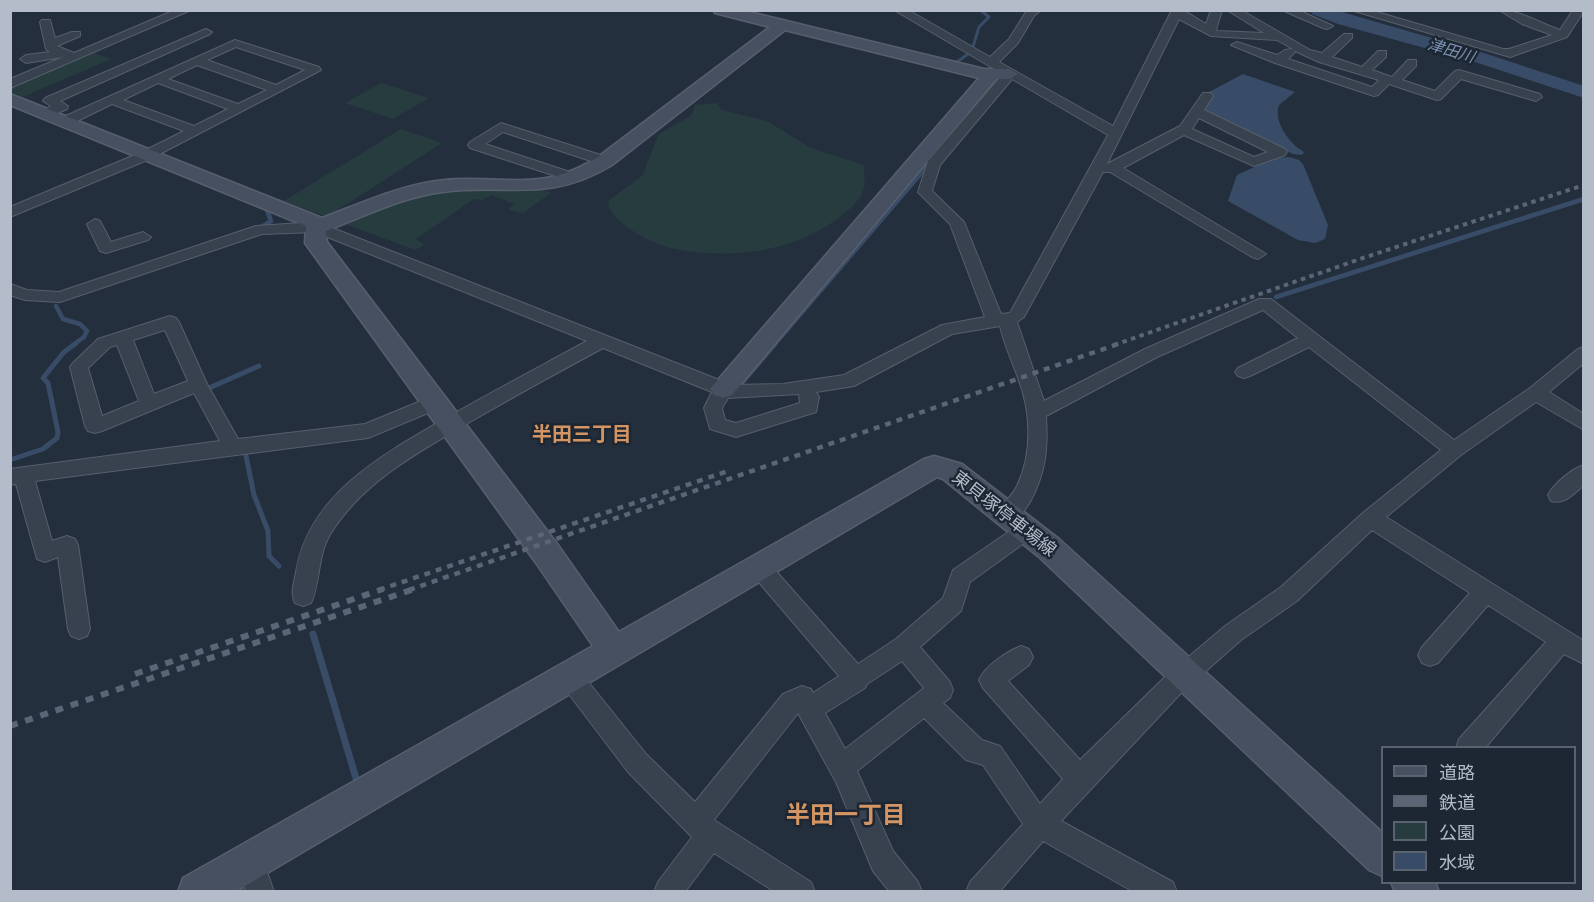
<!DOCTYPE html>
<meta charset="utf-8">
<style>
body{margin:0}
#map{position:relative;width:1594px;height:902px;overflow:hidden;background:#242f3e;font-family:"Public Sans","Noto Sans JP",sans-serif}
canvas{display:block}
.frame{position:absolute;inset:0;border:12px solid #b4bcc9;pointer-events:none}
.legend{position:absolute;left:1381px;top:746px;width:195px;height:138px;box-sizing:border-box;background:#1d2633;border:2px solid #59626f;margin:0;padding:8px 10px;list-style:none;font-size:18px;color:#b4bcc9}
.legend li{display:flex;align-items:center;gap:12px;height:30px}
.legend b{width:30px;border:2px solid #59626f}
</style>
<div id="map">
<canvas width="1594" height="902"></canvas>
<div class="frame"></div>
<ul class="legend">
<li><b style="height:8px;background:#465061"></b>道路</li>
<li><b style="height:8px;background:#5a6575"></b>鉄道</li>
<li><b style="height:16px;background:#263c3f"></b>公園</li>
<li><b style="height:16px;background:#394c67"></b>水域</li>
</ul>
</div>
<script>
const context = document.querySelector('canvas').getContext('2d');
context.lineJoin = 'round';
function paint(path, color) { context.fillStyle = color; context.fill(path, 'evenodd'); }
function trace(path, color, width, dash) { context.strokeStyle = color; context.lineWidth = width; context.lineCap = dash ? 'butt' : 'round'; context.setLineDash(dash || []); context.stroke(path); }
function write(font, color, halo, rows, align = 'center') {
  context.font = font + ' "Public Sans","Noto Sans JP",sans-serif'; context.lineWidth = 5; context.setLineDash([]); context.textBaseline = 'middle'; context.strokeStyle = halo; context.fillStyle = color; for (const [text, x, y, turn = 0] of rows) {
    context.save(); context.translate(x, y); context.rotate((+turn || 0) * Math.PI / 180); context.textAlign = isNaN(turn) ? turn : align; if (halo) context.strokeText(text, 0, 0); context.fillText(text, 0, 0); context.restore();
  }
}
const green = new Path2D(`
 M94 53 111 59 23 97 11 92V88Z
 M381 83 429 98 393 119 345 103Z
 M717 103 722 110 767 121 811 148 864 165C864 172 865 180 864 188 861 200 851 208 841 216 795 252 732 260 675 249 658 246 639 236 626 226 617 219 608 212 608 201L642 176 659 134 692 115 695 105Z
 M401 129 442 143 327 217 284 201Z
 M475 189H540L551 193 523 213 508 210 514 204 491 195 482 200 474 199 416 239 425 245 415 250 345 224 400 201 434 191Z`);
const water = new Path2D(`
 M1243 74 1295 92 1279 105C1273 122 1290 144 1304 152L1302 155 1293 154 1202 111 1209 92Z
 M1289 157 1299 160 1303 164 1328 225 1325 239 1315 243 1298 240 1228 201 1237 175 1274 158Z`);
const streamFar3 = new Path2D(`
 M972 50 979 27 989 17 980 10
 M954 64 968 54`);
const streamFar2 = new Path2D(`
 M260 228 271 221 267 210
 M1276 297 1584 199
 M56 306 63 319 80 324 87 331 84 337 73 345
 M774 345 929 164`);
const streamFar1 = new Path2D(`
 M740 385 775 344
 M209 388 259 366
 M245 451 254 495 268 531 269 556 279 566
 M10 460 43 449 57 438 58 432 48 383 43 378 64 352 75 344`);
const stream = new Path2D(`
 M313 634 358 785`);
const river = new Path2D(`
 M1310 10H1335L1487 54 1584 86V98L1475 62 1338 24 1312 14Z`);
const street = new Path2D(`
 M175 10H191L10 88V79L63 57 26 63 20 59 26 55 50 52 46 49 40 22 42 20H50L55 38 72 32H80V36L57 46 74 53Z
 M894 10H908L990 57 1009 39 1026 12 1041 10 1034 16 1018 43 999 62 1113 126 1172 10H1183L1206 24 1211 10H1222L1216 30 1217 31 1264 33 1227 10H1241L1310 50 1322 53 1344 34H1352V38L1332 57 1362 67 1378 51H1386V57L1372 70 1392 77 1408 60H1416V66L1402 80 1435 91 1455 71 1459 70 1540 94 1542 97 1536 101 1461 79 1441 99 1437 100 1389 84 1378 95 1374 96 1275 63 1231 45 1237 42 1277 55 1285 50 1293 49 1277 40 1211 36 1179 19 1107 164 1180 126 1203 93H1211L1213 96 1204 110 1285 149 1287 152 1285 155 1254 166 1184 135 1123 168 1266 254 1258 259 1252 257 1110 172H1103L1024 317 1017 322 1044 401 1145 349 1259 299H1271L1454 440 1530 388 1578 349 1584 347V363L1549 392 1584 414V430L1536 402 1461 455 1386 517 1584 641V664L1564 654 1485 748H1456L1459 739 1546 642 1488 605 1438 663 1430 666 1422 663 1418 655 1422 647 1470 593 1372 530 1297 601 1241 640 1181 693 1061 821 1173 882 1177 892H1134L1043 841 999 892H966L970 882 1023 824 983 765 966 760 924 718 857 771 893 851 918 882 922 892H890L873 871 836 782 798 713 714 820 811 882 815 892H775L714 853 685 892H654L658 882 692 837 628 772 562 685 558 677 562 669 570 666 578 669 646 754 695 802 783 694 802 686 811 689 813 693 839 676 751 573 748 567 751 561 759 558 767 561 858 664 896 639 943 598 953 570 1020 524 1027 521 1034 524 1038 530 1034 536 970 582 961 611 920 647 950 682 953 690 950 698 943 703 982 740 1000 746 1040 804 1063 779 983 688 979 680C985 666 1006 652 1021 646L1029 649 1033 657 1029 665 1008 681 1080 760 1165 677 1225 626 1281 587 1364 512 1441 450 1309 347 1250 376 1244 378 1238 376 1235 372 1238 368 1298 338 1263 310 1157 357 1046 416C1047 431 1047 445 1045 459 1042 479 1025 530 999 521L996 515C1001 504 1012 497 1017 486 1033 453 1031 411 1018 378 1012 361 1004 344 1000 326L952 334 854 386 816 392 819 397 816 412 736 437 710 429 704 408 712 392 603 348C558 372 513 397 468 423 417 453 363 482 331 533 317 555 321 581 311 603L303 606 295 603C290 593 294 583 296 572 309 491 391 450 455 413 499 388 543 365 587 341L315 232 262 234 60 302 25 300 10 295V284L27 290 59 292 256 226 317 222 732 385 783 384 844 375 942 325 985 317 950 224 918 192 928 161 1003 74ZM1293 50 1319 62 1379 80 1372 87 1288 59 1295 52ZM1012 79 1108 135 1010 313 1001 314 964 222 932 191 940 165ZM1199 118 1268 152 1254 157 1192 129ZM799 394 800 403 736 423 725 420 722 408 728 398ZM902 661 924 688 845 749 825 713 865 688 867 684Z
 M1282 10H1298L1333 26 1327 29 1323 28Z
 M1351 10H1370L1503 49H1509L1552 35 1522 24 1499 10C1520 10 1540 23 1560 30L1573 10 1584 11 1567 37 1510 57Z
 M206 29 212 32 210 34 60 101 68 106 67 109 45 118 39 114 51 106 43 101 45 98Z
 M235 40 319 67 321 70 152 158 10 217V207L142 152 184 131 112 104 69 125H59L57 122 59 119ZM236 47 305 70 276 85 207 60ZM197 65 267 90 238 104 168 79ZM158 83 228 109 194 126 123 100Z
 M501 123 610 158 612 161 605 165 600 164 503 132 485 144 576 174 578 177 576 180 571 181 470 148 468 145 470 142Z
 M95 219 100 221 111 242 143 232 151 237 148 240 106 253 100 251 87 224Z
 M170 316 176 318 179 322 207 384 238 439 365 424 433 396 440 398 442 403 440 408 368 438 35 481 52 541 67 536 75 539 78 545 90 629 87 636 79 639 71 636 68 629 58 557 45 562 37 559 16 484 10 485V469L220 441 194 393 102 431 95 433 88 431 85 426 70 367 73 363 98 339ZM165 330 188 381 154 394 133 340ZM117 345 139 401 102 416 88 368 110 347Z
 M1584 465V485C1573 494 1565 505 1551 501L1548 495C1554 484 1571 469 1584 465Z
 M250 847 260 851 274 892H246L236 861 240 851Z`);
const secondary = new Path2D(`
 M713 10H741L984 69H1010L1018 74 1010 79H996L732 395 723 398 714 395 710 389 979 78 785 30 612 165C547 204 510 183 443 192 402 197 365 216 326 231L327 242 558 545 619 632 924 459 934 456 962 464 1059 539 1382 832V876L1369 870 1039 557 943 479 937 477 235 892H178L183 878 593 646 536 563 305 243 306 226 10 105V94L322 218C362 203 402 184 445 180 482 176 521 185 556 176 571 172 585 165 598 157L770 27 715 13Z
 M1391 882H1435L1439 892H1395Z`);
const railFar2 = new Path2D(`
 M1114 345 1363 258 1584 185`);
const railFar1 = new Path2D(`
 M379 590 728 471
 M409 590 1118 344`);
const rail = new Path2D(`
 M135 674 383 589
 M10 726 414 589`);
const farWaternames = [
 ["津田川",1451,51,17]
];
const streetNames = [
 ["東貝塚停車場線",1004,514,38]
];
const neighbourhoodNames = [
 ["半田三丁目",582,435]
];
const nearNeighbourhoodnames = [
 ["半田一丁目",846,816]
];
paint(green, '#263c3f');
paint(water, '#394c67');
trace(streamFar3, '#394c67', 3);
trace(streamFar2, '#394c67', 4.5);
trace(streamFar1, '#394c67', 5);
trace(stream, '#394c67', 7);
paint(river, '#394c67');
trace(street, '#565f6c', 2);
trace(secondary, '#565f6c', 3);
paint(street, '#38414e');
paint(secondary, '#465061');
trace(railFar2, '#5a6575', 4, [4.5, 4.5]);
trace(railFar1, '#5a6575', 4.5, [6, 6]);
trace(rail, '#5a6575', 6, [8, 8]);
write('italic 16px', '#7c92b1', '#1d2633', farWaternames);
write('18px', '#b4bcc9', '#1d2633', streetNames);
write('bold 20px', '#d59563', '#1d2633', neighbourhoodNames);
write('bold 24px', '#d59563', '#1d2633', nearNeighbourhoodnames);
</script>
